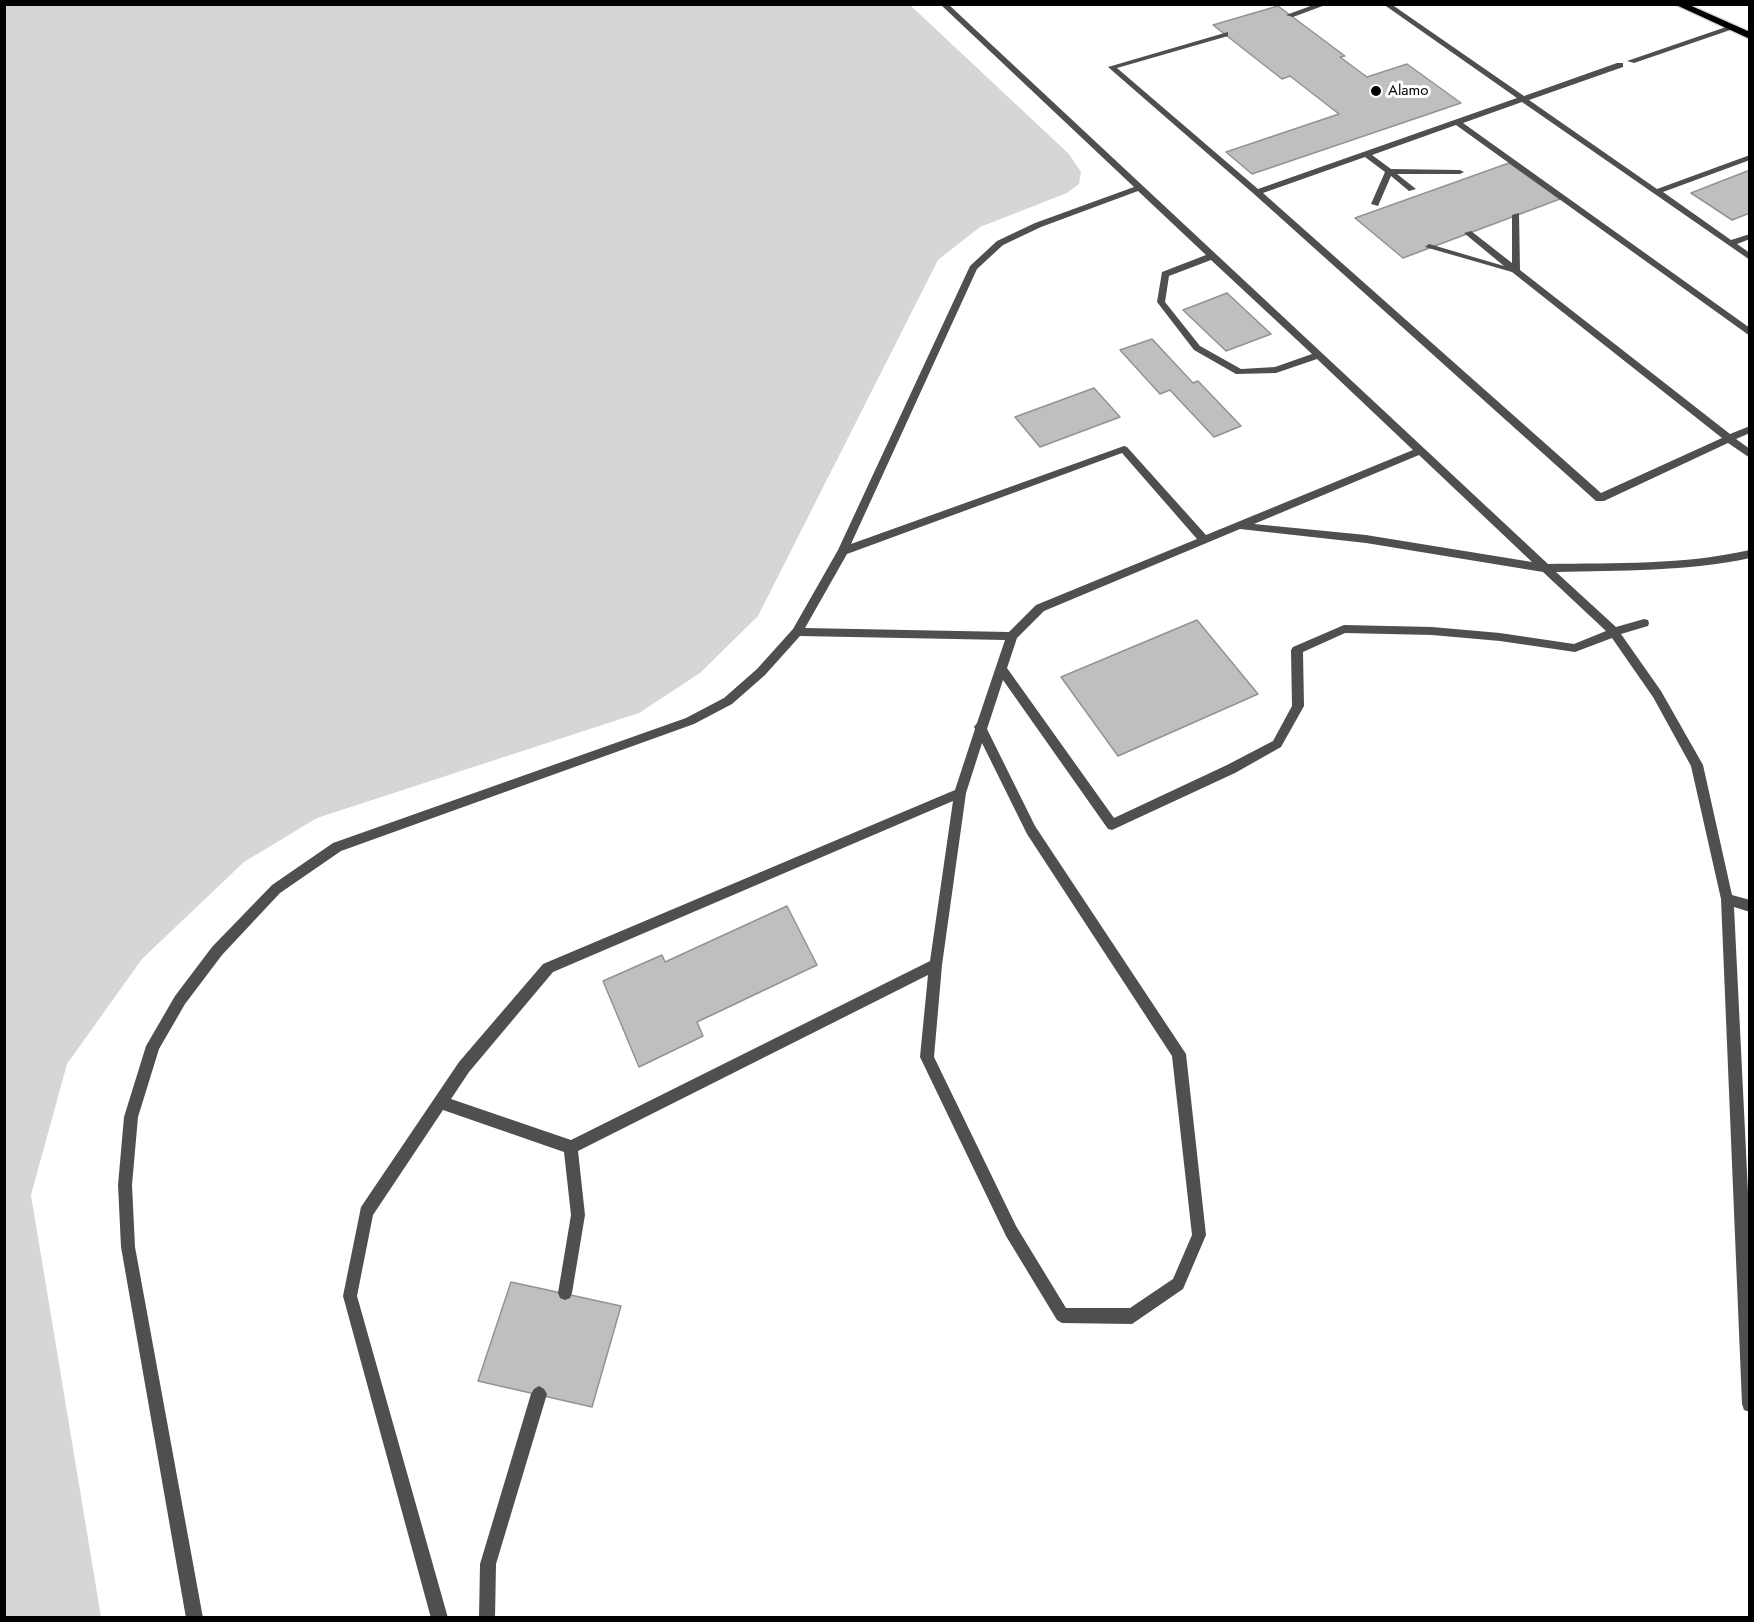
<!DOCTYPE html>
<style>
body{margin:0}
#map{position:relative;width:1754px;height:1622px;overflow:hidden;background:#fff;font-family:Jost,sans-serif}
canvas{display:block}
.frame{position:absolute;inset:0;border:6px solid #000;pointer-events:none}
</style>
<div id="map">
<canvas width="1754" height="1622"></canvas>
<div class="frame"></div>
</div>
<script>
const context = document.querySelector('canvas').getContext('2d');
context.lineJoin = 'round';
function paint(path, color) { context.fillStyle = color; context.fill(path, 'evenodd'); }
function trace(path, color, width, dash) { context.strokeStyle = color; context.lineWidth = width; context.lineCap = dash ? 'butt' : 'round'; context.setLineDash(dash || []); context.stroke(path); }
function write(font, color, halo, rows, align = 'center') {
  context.font = font + ' Jost,sans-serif'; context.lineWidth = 6; context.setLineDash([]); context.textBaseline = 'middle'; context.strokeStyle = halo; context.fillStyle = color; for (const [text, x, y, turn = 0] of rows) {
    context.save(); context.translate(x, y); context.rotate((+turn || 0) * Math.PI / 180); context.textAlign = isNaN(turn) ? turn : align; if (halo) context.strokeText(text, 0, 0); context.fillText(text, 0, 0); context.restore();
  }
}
const green = new Path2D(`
 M5 4 910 5 1069 154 1081 172 1079 184 1067 193 980 227 938 260 758 616 700 673 639 713 317 818 244 862 142 959 67 1064 31 1195 101 1617H5Z`);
const building = new Path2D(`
 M1278 6 1345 56 1340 57 1367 77 1407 64 1461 103 1252 174 1226 152 1339 114 1290 76 1282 79 1213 25Z
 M1509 163 1560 199 1403 258 1355 218Z
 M1750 170V213L1732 220 1691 193Z
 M1227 293 1271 334 1226 351 1183 310Z
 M1152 339 1193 383 1198 381 1241 426 1214 437 1170 390 1160 394 1120 350Z
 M1094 388 1120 417 1040 447 1015 417Z
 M1197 620 1258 694 1118 756 1061 677Z
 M787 906 817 965 697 1022 703 1036 639 1067 603 981 662 955 665 962Z
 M511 1282 621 1306 592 1407 478 1381Z`);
const service = new Path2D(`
 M940 4H948L1548 564C1615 563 1684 565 1750 550V558C1687 572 1620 570 1556 572L1616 627 1644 619 1648 620 1649 623 1648 626 1621 634 1661 691 1703 765 1732 895 1750 900V912L1734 907 1750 1233V1412L1744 1410 1742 1404 1721 899 1691 766 1653 697 1612 638 1575 652 1500 641 1432 635 1345 633 1303 652 1304 706 1281 747 1235 773 1112 830 1108 829 1003 680 987 729 1035 826 1186 1054 1206 1235 1183 1289 1132 1324 1062 1323 1057 1320 1006 1236 920 1057 928 975 578 1151 585 1215 572 1293 570 1298 565 1300 560 1298 558 1293 571 1215 564 1152 443 1110 373 1215 357 1296 448 1618H431L343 1296 361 1207 459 1062 543 964 955 790 975 729 974 727 977 723 1005 640 800 636 765 675 732 704 694 724 341 851 280 893 222 955 185 1004 159 1049 138 1117 132 1185 135 1247 203 1618H186L121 1247 118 1185 124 1117 146 1046 175 996 212 947 272 885 333 843 686 718 724 698 757 669 793 629 838 550 970 266 997 241 1035 223 1134 187ZM1138 191 1206 255 1162 272 1157 302 1194 350 1236 374 1276 373 1317 359 1413 450 1206 535 1127 447 1124 446 851 544 977 269 1003 245 1041 227ZM1211 260 1312 354 1275 367 1241 369 1200 346 1165 302 1169 276ZM1122 453 1197 539 1036 605 1009 632 805 628 847 554ZM1419 455 1532 562 1366 535 1254 524ZM1240 529 1366 543 1543 572 1606 631 1574 644 1500 633 1432 627 1344 625 1293 647 1291 650 1292 706 1273 741 1227 765 1114 818 1007 668 1017 638 1044 611ZM982 743 1027 834 1172 1056 1192 1235 1173 1279 1130 1308H1066L1016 1226 934 1057 942 965 966 793ZM953 801 930 961 571 1140 451 1099 469 1072 553 972Z
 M1316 4H1328L1293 17 1286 15Z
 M1383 4H1391L1524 96 1617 63H1623V67L1529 100 1657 189 1750 155V160L1663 192 1731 240 1750 234V239L1737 244 1750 253V260L1522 102 1463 123 1750 328V336L1456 125 1372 155 1391 169 1460 170 1464 172 1460 174H1397L1416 189 1409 191 1391 176 1378 206 1371 204 1385 172 1365 157 1263 193 1601 493 1722 438 1512 272 1425 247 1429 244 1504 266 1464 233 1471 231 1512 263V215L1519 213 1520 270 1730 434 1750 426V433L1736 439 1750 449V458L1728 443 1604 501H1596L1254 194 1108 67 1228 32V36L1117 68 1258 189 1517 98Z
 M1729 26 1736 28 1634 63 1627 61Z
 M539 1386 544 1389 547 1394 496 1564 495 1618H479L480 1564 531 1394 534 1389Z`);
const primary = new Path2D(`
 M1674 4H1687L1750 32V39Z`);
const markers = [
 [1376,91,6,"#000"]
];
const farPoinames = [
 ["Alamo",1388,91]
];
paint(green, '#d6d6d6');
paint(building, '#bfbfbf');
trace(building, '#939393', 1.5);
trace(primary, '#dbdbdb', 3);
paint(service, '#4f4f4f');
paint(primary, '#000');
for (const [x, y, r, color] of markers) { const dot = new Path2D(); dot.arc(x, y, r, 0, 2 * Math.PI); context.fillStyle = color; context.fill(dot); trace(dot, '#fff', 2); }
write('15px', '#000', '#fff', farPoinames, 'left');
</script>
